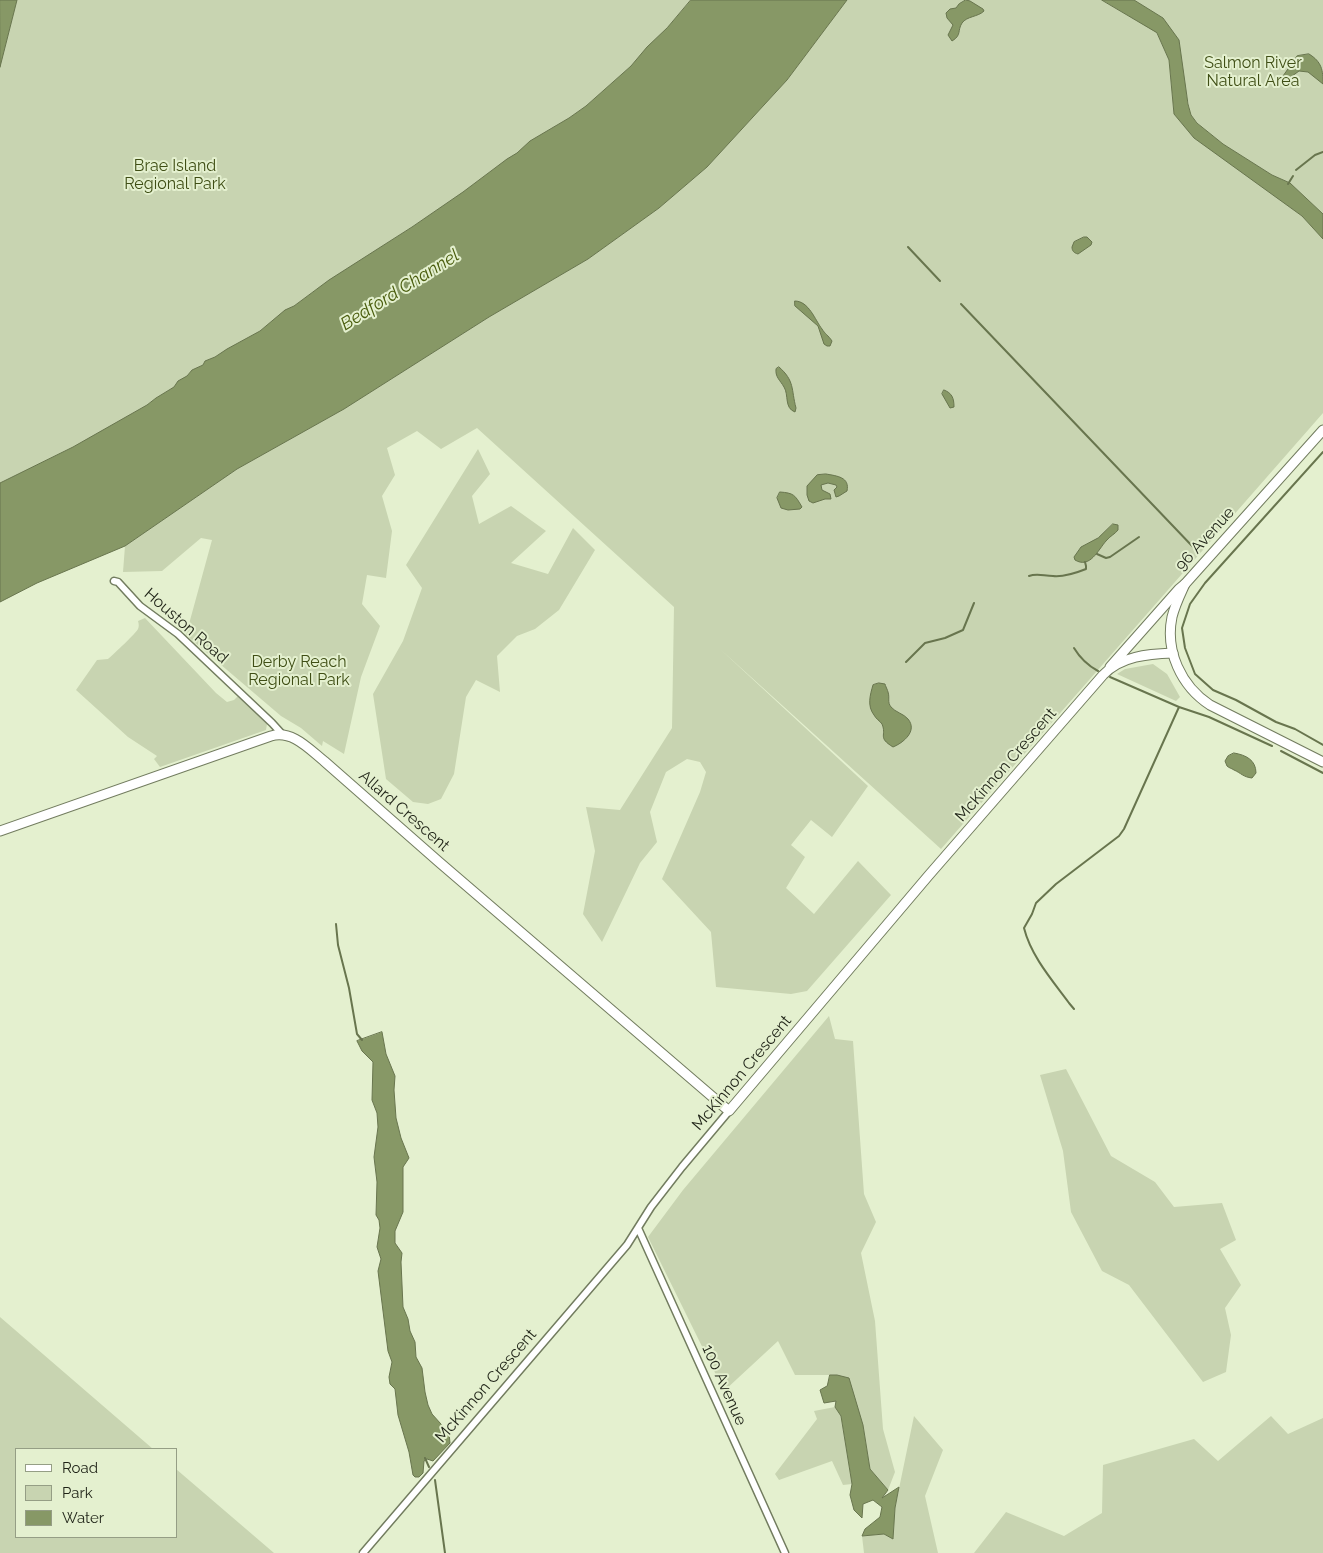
<!DOCTYPE html>
<style>
body{margin:0}
#map{position:relative;width:1323px;height:1553px;overflow:hidden;background:#e4f0cf;font-family:Raleway,sans-serif}
canvas{display:block}
.legend{position:absolute;left:15px;top:1448px;width:162px;height:90px;box-sizing:border-box;background:#e4f0cf;border:1px solid #959e85;margin:0;padding:6px 9px;list-style:none;font-size:15px;color:#1f2317}
.legend li{display:flex;align-items:center;gap:10px;height:25px}
.legend b{width:25px;border:1px solid #959e85}
</style>
<div id="map">
<canvas width="1323" height="1553"></canvas>
<ul class="legend">
<li><b style="height:6px;background:#fff"></b>Road</li>
<li><b style="height:14px;background:#c8d4b1"></b>Park</li>
<li><b style="height:14px;background:#879866"></b>Water</li>
</ul>
</div>
<script>
const context = document.querySelector('canvas').getContext('2d');
context.lineJoin = 'round';
function paint(path, color) { context.fillStyle = color; context.fill(path, 'evenodd'); }
function trace(path, color, width, dash) { context.strokeStyle = color; context.lineWidth = width; context.lineCap = dash ? 'butt' : 'round'; context.setLineDash(dash || []); context.stroke(path); }
function write(font, color, halo, rows, align = 'center') {
  context.font = font + ' Raleway,sans-serif'; context.lineWidth = 4; context.setLineDash([]); context.textBaseline = 'middle'; context.strokeStyle = halo; context.fillStyle = color; for (const [text, x, y, turn = 0] of rows) {
    context.save(); context.translate(x, y); context.rotate((+turn || 0) * Math.PI / 180); context.textAlign = isNaN(turn) ? turn : align; if (halo) context.strokeText(text, 0, 0); context.fillText(text, 0, 0); context.restore();
  }
}
const green = new Path2D(`
 M17 0H691L667 28 631 66 586 106 569 118 530 142 517 154 495 168 457 197 319 288H318L294 306 285 311 260 331 215 357 205 361 203 365 192 370 187 376 174 387 156 398 147 405 93 437 0 483V66Z
 M847 0H1102L1157 33 1169 60 1174 114 1302 216 1323 239V413L941 849 720 649 868 786 832 837 811 820 791 845 805 857 786 888 814 914 858 861 891 895 807 991 791 994 716 987 711 932 662 879 700 792 706 772 700 762 687 759 666 772 650 812 657 842 640 863 602 942 583 914 595 851 586 807 620 810 672 728 674 607 477 428 441 449 417 431 387 448 395 475 382 496 392 531 386 578 367 575 362 604 380 626 361 677 344 754 323 741 322 746 301 728 281 716 186 635 212 540 201 538 162 571 123 572 125 546 237 469 344 409 489 317 588 259 659 208 707 167 787 80Z
 M1134 0H1323V214L1290 183 1272 175 1223 144 1198 123 1191 115 1186 91 1163 18Z
 M478 449 490 474 472 496 479 524 511 506 546 531 511 563 548 574 573 528 595 550 559 610 535 629 517 636 497 656 500 692 476 680 466 697 454 774 441 799 428 804 413 802 386 779 373 694 403 641 422 588 406 565Z
 M145 618 216 693 227 702 234 700 238 696 265 721 267 724 266 730 160 767 154 759 157 756 128 737 76 690 97 660 108 659C113 655 137 632 138 629 139 627 139 624 138 621Z
 M1153 664 1167 674 1180 697 1176 701 1117 674 1125 669Z
 M829 1016 835 1039 853 1041 864 1194 876 1222 861 1253 875 1321 883 1429 895 1472 888 1490 870 1469 863 1425 837 1375H795L778 1341 724 1391 648 1237 683 1190Z
 M1066 1069 1111 1156 1155 1182 1174 1207 1222 1203 1236 1240 1220 1249 1241 1285 1225 1308 1231 1335 1226 1372 1203 1382 1129 1285 1102 1271 1071 1212 1063 1151 1040 1075Z
 M0 1317 153 1449H16V1537H176V1469L274 1553H0Z
 M835 1407 841 1416 852 1484 843 1485 832 1461 779 1480 775 1474 817 1419 814 1411Z
 M914 1416 943 1450 925 1496 938 1553H864L862 1536 884 1534 893 1539 895 1508Z
 M1271 1416 1288 1434 1323 1418V1553H974L1006 1512 1064 1536 1102 1513 1103 1465 1194 1439 1218 1461Z`);
const water = new Path2D(`
 M0 0H17L0 67Z
 M691 0H847L787 80 707 167 659 208 588 259 489 317 344 409 237 469 125 546 37 583 0 602V483L73 447 147 405 156 398 174 387 178 381 187 376 192 370 203 365 205 361 215 357 227 349 260 331 285 310 294 306 329 280 412 227 463 192 507 159 517 153 530 141 569 118 586 106 631 66 647 47 667 28Z
 M966 0 970 1 983 9 984 11C978 17 967 16 962 23 957 31 962 35 952 41L948 35 953 25 947 18 946 13 950 9 956 8 959 4Z
 M1102 0H1134L1163 18 1179 40 1188 104 1191 115 1197 123 1223 144 1272 175 1290 183 1323 214V239L1302 216 1194 138 1174 114 1169 60 1157 33Z
 M1309 54C1322 62 1323 70 1323 84L1308 72 1299 71 1288 79 1283 76 1297 56Z
 M1084 237H1087L1092 242 1091 245 1078 254C1074 253 1072 251 1072 247L1074 242Z
 M795 301C809 301 815 320 822 329 825 334 828 335 832 341L830 346H827L824 344 818 326 795 306Z
 M779 367C795 381 791 389 796 408L795 412C784 408 789 395 784 387 780 380 775 377 776 369Z
 M944 390C952 393 954 398 954 407L950 408 942 394Z
 M826 474C837 476 850 477 847 491L839 496 836 497 834 490 837 487 836 485 828 483 821 485 822 490 830 494 831 499H825L813 503 809 501 807 495V486L817 475Z
 M780 492C794 493 795 495 802 507L800 509 788 510 781 508 777 498Z
 M1113 524 1118 525V530C1115 534 1110 536 1106 541 1098 550 1090 569 1075 560L1074 557 1081 547 1098 538Z
 M879 683 885 684C885 685 888 691 888 692 890 698 887 702 891 707 895 712 904 714 908 719 918 731 903 743 893 747 877 737 887 736 882 724 880 721 876 719 874 715 867 706 870 695 873 685Z
 M1234 753C1246 755 1256 760 1256 773L1252 778C1243 777 1241 773 1234 770 1231 768 1229 768 1227 766L1225 761 1228 756Z
 M382 1032 386 1054 395 1076 394 1090 396 1118 401 1138 409 1158 403 1167V1212L395 1231V1243L402 1253 401 1262 403 1307 408 1319 410 1331 415 1342 416 1357 422 1368 425 1392 428 1405 432 1414 449 1433 450 1443 433 1461 427 1459 424 1461 423 1473 419 1477H415L413 1475 409 1452 398 1415 395 1389 390 1384 389 1377 392 1362 388 1351 378 1271 381 1259 377 1247 380 1228 379 1220 376 1215 377 1182 374 1157 378 1127 377 1113 372 1100 373 1062 362 1051 357 1041Z
 M830 1375H837L849 1378 863 1425 870 1469 888 1490 882 1498 899 1487 895 1508 893 1539 884 1534 862 1536 865 1529 880 1517 882 1507 873 1500 863 1504 862 1518 854 1510 850 1495 852 1484 841 1416 835 1407 836 1401 824 1403 820 1390 827 1386Z`);
const stream = new Path2D(`
 M1296 170 1315 155 1323 152
 M1288 184 1293 176
 M908 247 940 281
 M961 304 1194 548
 M1323 452 1205 583 1190 604 1182 628 1185 648 1195 674 1213 690 1236 700 1276 722 1295 729 1323 745
 M1097 554 1106 558 1110 557 1139 537
 M1029 576C1037 573 1044 576 1053 576 1063 577 1076 573 1086 569V566L1085 562
 M1074 648C1080 658 1087 665 1098 671
 M906 662 925 643 945 638 963 630 974 603
 M1110 677 1179 707 1209 717 1272 746
 M1281 751 1323 773
 M336 924 338 945 349 988 357 1034 362 1040
 M1074 1009 1069 1003C1052 980 1031 956 1024 928L1032 914 1036 903 1056 884 1119 836 1124 829 1179 707
 M425 1458 429 1467
 M435 1480 445 1553`);
const minor = new Path2D(`
 M114 581 118 582 140 606 178 634 272 723 282 734
 M638 1228 785 1553
 M363 1553 627 1245 651 1207 682 1167 729 1111`);
const tertiary = new Path2D(`
 M1110 667 1179 589 1185 584
 M0 831 271 736C292 730 308 748 324 761L439 862 729 1111 929 875 1103 675C1121 656 1148 654 1173 653`);
const secondary = new Path2D(`
 M1323 430 1185 584C1180 595 1175 605 1172 617 1165 651 1181 686 1210 705L1323 762`);
const parkNames = [
 ["Salmon River",1253,63],
 ["Natural Area",1253,81],
 ["Brae Island",175,166],
 ["Regional Park",175,184],
 ["Derby Reach",299,662],
 ["Regional Park",299,680]
];
const streetNames = [
 ["96 Avenue",1205,539,-48],
 ["Houston Road",186,626,41],
 ["McKinnon Crescent",1006,765,-49],
 ["Allard Crescent",404,811,41],
 ["McKinnon Crescent",742,1073,-50],
 ["100 Avenue",724,1385,66],
 ["McKinnon Crescent",486,1386,-49]
];
const waterNames = [
 ["Bedford Channel",400,290,-32]
];
paint(green, '#c8d4b1');
paint(water, '#879866');
trace(water, '#68754e', 1);
trace(stream, '#68754e', 2);
trace(minor, '#727c5f', 9);
trace(tertiary, '#727c5f', 11);
trace(secondary, '#727c5f', 11);
trace(minor, '#fff', 6);
trace(tertiary, '#fff', 9);
trace(secondary, '#fff', 9);
write('16px', '#3f4e15', '#e4f0cf', parkNames);
write('16px', '#1f2317', '#e4f0cf', streetNames);
write('italic 18px', '#495c0c', '#e4f0cf', waterNames);
</script>
